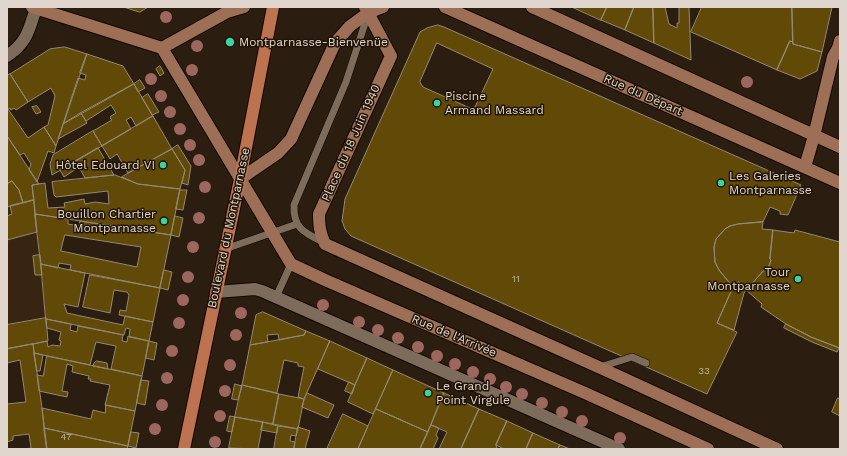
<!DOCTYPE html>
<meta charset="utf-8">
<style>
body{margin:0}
#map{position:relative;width:847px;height:456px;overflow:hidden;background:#2b1d0f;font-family:"Work Sans",sans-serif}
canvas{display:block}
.frame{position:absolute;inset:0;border:8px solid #e0d6cd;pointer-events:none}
</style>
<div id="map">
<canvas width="847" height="456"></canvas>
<div class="frame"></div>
</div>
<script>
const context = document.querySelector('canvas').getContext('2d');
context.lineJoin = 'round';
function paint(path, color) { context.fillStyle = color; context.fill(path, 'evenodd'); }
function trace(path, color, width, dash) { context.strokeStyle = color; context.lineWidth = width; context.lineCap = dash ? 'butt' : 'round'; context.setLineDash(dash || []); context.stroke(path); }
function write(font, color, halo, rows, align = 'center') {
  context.font = font + ' "Work Sans",sans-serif'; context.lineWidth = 3; context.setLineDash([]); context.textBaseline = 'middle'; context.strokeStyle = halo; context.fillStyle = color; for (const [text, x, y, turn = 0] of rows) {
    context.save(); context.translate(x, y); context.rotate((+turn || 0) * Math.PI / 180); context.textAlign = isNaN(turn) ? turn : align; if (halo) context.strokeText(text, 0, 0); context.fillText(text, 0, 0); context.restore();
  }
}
const built = new Path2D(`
 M34 200 48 341 7 349V207Z`);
const building = new Path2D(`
 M124 7H148L140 12Z
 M572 7H607L601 20Z
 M607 7H634L625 30 601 20Z
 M634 7H653L654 43 625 30Z
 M653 7H665L669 24 677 28V23H679V7H689L691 60 654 43Z
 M702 7H792L793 42 790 41 777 70 691 32Z
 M792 7H832L822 52 793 44Z
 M438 25 444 27 801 185 788 215 780 214V211L770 207 763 222 738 224 730 226 725 229 716 239 714 247 715 262 719 270 733 287 717 323 737 332 707 394 351 236 345 229 342 221 345 199 420 32 427 28ZM437 43 493 69 475 107 470 108 423 87 421 84 420 82Z
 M790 41 793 42V44L822 52 817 71 800 79 777 70Z
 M65 47 87 54 56 146 44 127 48 125 55 96 51 88 28 102 10 74 50 49Z
 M87 54 123 66 134 84 63 124 78 78 85 80 86 75 80 73Z
 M160 66 164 73 160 76 156 69Z
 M10 74 28 102 16 110 14 108 11 110 10 108 8 109 28 138 44 127 56 146 54 153 48 151 37 182 29 170 31 164 24 153 20 155 7 136V76Z
 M140 80 145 88 138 92 134 84Z
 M134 84 153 116 136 126 131 117 126 120 131 129 102 146 93 131 112 120 110 118 111 116 116 113 111 105 86 121 81 113Z
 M148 94 159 112 152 115 142 98Z
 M37 106 41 112 36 114 32 107Z
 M81 113 87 123 58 139 63 124Z
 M153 116 172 149 128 173 117 154 110 159 102 146Z
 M93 131 102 146 52 175 50 164 53 155Z
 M7 136 39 184 32 185 34 200 23 203 19 190 12 181 7 184Z
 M178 145 191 166 188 185 182 183 185 170 172 149Z
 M98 148 114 175 85 178 80 169H76L64 177 60 170Z
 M172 149 185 170 180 189 138 184 122 177Z
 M115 175 138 184 180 189 171 235 35 214 32 185 45 183 48 208 65 207 64 203 84 199 85 204 95 202 109 204 108 191 56 197 54 195 52 182Z
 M12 181 19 190 23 203 7 207V184Z
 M180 190H187L183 210 176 209Z
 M34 200 37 232 7 240V216L12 214 10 206Z
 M35 214 68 219V224L79 226 80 221 171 235 160 288 70 270 71 265 59 263 58 268 41 264ZM65 235 141 247 137 267 61 251Z
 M175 216 183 218 179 237 171 235Z
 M763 222 762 229 773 230 770 259 771 260 768 269 766 268 746 290 739 282 733 287 719 270 715 262 714 247 716 239 725 229 730 226 738 224Z
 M773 230 794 233 795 230 840 242V348L811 337 786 324 761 307 762 304 746 290 766 268 768 269 771 260 770 259Z
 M40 255 42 275H35L33 256Z
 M41 264 85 273 78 307 64 304 67 313 123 325 125 316 153 322 149 341 129 337 130 329 126 328 124 335 46 319Z
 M164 270 172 272 168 290 160 288Z
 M90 275 160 288 153 322 119 315 120 310 126 311 129 295 127 292 114 290 110 313 83 307Z
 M739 282 746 290 744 293 734 330 717 323 733 287Z
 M263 312 306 331 304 335 279 340 278 334 267 335 268 342 250 345 256 315Z
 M46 318 48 341 7 349V325Z
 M46 319 71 324 70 330 77 332 78 326 123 335 122 341 127 342 128 336 149 341 142 376 111 369 116 346 96 342 90 365 34 353 33 344 47 341 48 347 52 345 60 346 61 341 59 340 61 332 47 328Z
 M786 324 811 337 839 348 837 352 812 342 784 328Z
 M306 331 330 341 304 399 298 397 304 367 298 366V363L284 360 277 393 242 385 250 345 304 335Z
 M149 341 157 343 154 360 146 358Z
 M330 341 367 358 355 385 318 369Z
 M33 344 42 408 47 449H27L31 448 29 434 13 436V440L7 442V404L26 402 20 360 7 363V349Z
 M34 353 43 355 40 371H37Z
 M47 356 142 376 135 411 105 405 110 385 90 381 91 379H88L89 376 72 372 73 366 67 364 62 391 68 392 67 397 39 391 37 375 43 376Z
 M367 358 393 370 373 414 348 402Z
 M97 361 107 363 108 369 93 366 94 363Z
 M393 370 444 393 428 432 376 409Z
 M141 380 149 381 145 405 137 403Z
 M349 382 355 385 352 394 345 391Z
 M235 384 242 386 238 400 232 399Z
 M242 385 279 394 273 424 235 417Z
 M307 393 334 405 328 418 302 407Z
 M444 393 479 409 461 449H439L447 432 431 425Z
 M279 394 304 399 298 429 273 424Z
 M838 398 840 399V416L832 412Z
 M106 405 135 411 128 446 44 428 42 408 91 419 93 410 105 413Z
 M376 409 428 432 420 449H358Z
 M479 409 507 421 496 445 497 449H461Z
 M343 414 368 426 358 449H327Z
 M230 416 235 417 232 432 227 431Z
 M235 417 263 422 258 449 229 448Z
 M507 421 533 433 526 449H504L496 445Z
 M263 422 278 426 277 433 261 430Z
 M431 425 439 428 436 435 438 438 433 449H420Z
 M278 426 298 429 296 436 291 435 290 441 295 442 294 449H274Z
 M298 427 310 431 305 449H294Z
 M44 428 128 446 127 449H47Z
 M131 432 139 433 136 448 128 446Z
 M533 433 560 445 558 449H526Z
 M560 445 570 449H558Z`);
const lane = new Path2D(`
 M325 243C305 233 293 229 294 205L346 82 368 14
 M225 249 297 224
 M276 297 291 264
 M600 367 632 357 646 363`);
const street = new Path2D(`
 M7 56C27 43 29 30 36 8
 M216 292 255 289 262 291 619 449`);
const secondary = new Path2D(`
 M32 7 162 48
 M365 7 391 56 319 214C319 226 320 233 325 244L614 374 777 449
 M445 7 840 183
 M532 7 840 147
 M162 48 291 264 325 280 585 393 708 449
 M162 48 227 12 244 7
 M805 167 814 136 833 57 838 48 840 41
 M240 179 278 153 291 139 335 43 350 26 368 13 383 7`);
const primary = new Path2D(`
 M184 449 240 179 273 7`);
const trees = [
 [166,17],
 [197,46],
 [192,70],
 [151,79],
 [747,82],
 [161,96],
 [170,112],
 [180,129],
 [190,145],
 [199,160],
 [205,187],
 [199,218],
 [193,247],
 [188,277],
 [183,300],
 [323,305],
 [241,313],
 [359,322],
 [179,323],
 [378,330],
 [236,335],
 [398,338],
 [418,347],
 [172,351],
 [437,356],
 [455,364],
 [230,365],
 [473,372],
 [167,378],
 [490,379],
 [506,387],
 [225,391],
 [522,394],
 [542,403],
 [162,405],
 [562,412],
 [220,416],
 [582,421],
 [155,429],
 [620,438],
 [215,442]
];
const markers = [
 [230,42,5,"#37d4a6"],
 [437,103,4,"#37d4a6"],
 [163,165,4,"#37d4a6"],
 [721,183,4,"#37d4a6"],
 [164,221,4,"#37d4a6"],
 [798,279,4,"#37d4a6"],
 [428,393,4,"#37d4a6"]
];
const numberNames = [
 ["11",516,279],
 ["33",704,371],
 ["47",66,437]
];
const poiNames = [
 ["Montparnasse-Bienvenüe",239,42],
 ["Piscine",445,96],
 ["Armand Massard",445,110],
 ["Hôtel Edouard VI",155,165,"right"],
 ["Les Galeries",729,176],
 ["Montparnasse",729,190],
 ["Bouillon Chartier",156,214,"right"],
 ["Montparnasse",156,228,"right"],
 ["Tour",790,272,"right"],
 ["Montparnasse",790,286,"right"],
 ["Le Grand",436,386],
 ["Point Virgule",436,400]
];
const streetNames = [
 ["Rue du Départ",643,95,24],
 ["Place du 18 Juin 1940",351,143,-66],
 ["Boulevard du Montparnasse",229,228,-78],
 ["Rue de l'Arrivée",454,336,23]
];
paint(built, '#372411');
paint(building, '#614908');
trace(building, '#948975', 1);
trace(lane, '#130700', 8);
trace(street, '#130700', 14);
trace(secondary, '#130700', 14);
trace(primary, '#130700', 14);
trace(lane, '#7d6b5c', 7);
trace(street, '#7d6b5c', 12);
trace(secondary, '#9d6f56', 12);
trace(primary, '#bd7350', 12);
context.fillStyle = '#9d665e';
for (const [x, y] of trees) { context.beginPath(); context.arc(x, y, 6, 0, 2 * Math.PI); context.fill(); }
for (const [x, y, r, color] of markers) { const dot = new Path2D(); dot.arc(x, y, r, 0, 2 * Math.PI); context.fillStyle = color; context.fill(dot); trace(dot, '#211306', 1.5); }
write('10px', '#c0b39c', null, numberNames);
write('12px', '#e0d6cd', '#211306', poiNames, 'left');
write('12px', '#e0d6cd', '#211306', streetNames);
</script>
